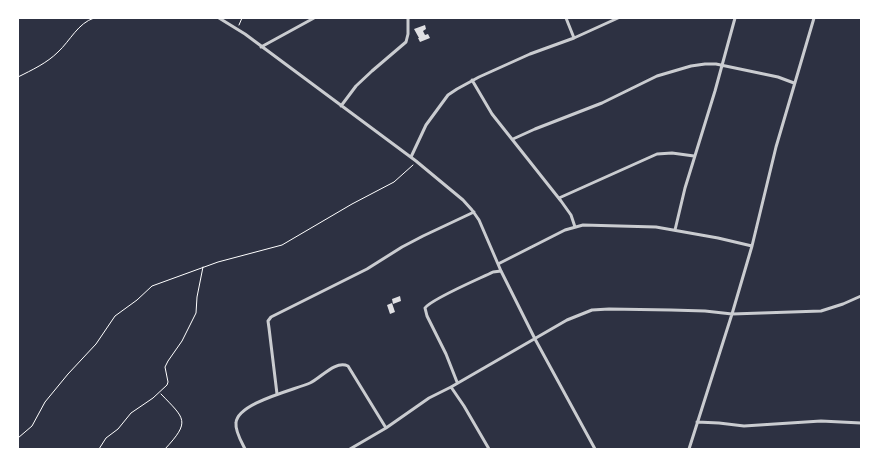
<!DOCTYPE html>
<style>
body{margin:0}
#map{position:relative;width:879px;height:467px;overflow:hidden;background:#2d3142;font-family:"PT Sans Narrow",sans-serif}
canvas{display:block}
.frame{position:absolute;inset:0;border:19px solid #fff;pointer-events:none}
</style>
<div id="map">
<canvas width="879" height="467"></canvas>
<div class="frame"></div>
</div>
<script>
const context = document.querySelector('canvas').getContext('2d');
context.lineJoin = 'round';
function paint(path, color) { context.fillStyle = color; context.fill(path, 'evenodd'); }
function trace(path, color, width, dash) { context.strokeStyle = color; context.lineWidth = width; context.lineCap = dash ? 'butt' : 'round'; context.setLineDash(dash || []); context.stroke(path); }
const building = new Path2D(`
 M425 25 426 29 423 31 425 35 428 34 430 38 420 42 418 38H419L414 29Z
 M400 296 401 301 393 304 392 299Z
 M392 303 395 312 390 314 387 305Z`);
const path = new Path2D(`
 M239 25 242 18
 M18 77C32 70 47 63 58 52 70 41 78 23 94 18
 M161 394C185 419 191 421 165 449
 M18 438 32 426 45 402 68 374 96 344 115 316 137 300 152 286 218 262 282 245 352 204 394 182 413 165
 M99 449 106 438 118 429 131 413 153 398 167 385 168 382 165 367 168 361 182 341 196 313 197 297 203 267`);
const minor = new Path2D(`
 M219 18 245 34 416 161 463 200 472 210 479 220 501 271 535 339 595 449
 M566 18 574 38
 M261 47 314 18
 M472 80 492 114 561 201 571 215 575 227
 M341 106 356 86 372 71 406 42 408 34V18
 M513 139 535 129 602 103 657 76 691 66 705 64H716L778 77 794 83
 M411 157 426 125 448 95 457 89 479 77 530 54 574 38 618 18
 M559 198 657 154 672 153 694 156
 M675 230 685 188 715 91 735 18
 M498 264 565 230 583 225 656 227 718 238 752 246
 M457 382 446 354 427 316 425 308C431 299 481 278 493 272L501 271
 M451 387 464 406 489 449
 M277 394 269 328 268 321 271 317 367 269 402 247 423 236 474 212
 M697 422 719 423 744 426 821 421 861 423
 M245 449C241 441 235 431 236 423 237 403 294 390 310 383 321 378 335 360 348 366L386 428
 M350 449 386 428 429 398 451 387 567 320 592 310 609 309 671 310 705 311 732 314 821 311 843 304 861 296
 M689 449 732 314 752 246 776 147 814 18`);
paint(building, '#e0e0e3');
trace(path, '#fff', 1);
trace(minor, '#caccd0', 3);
</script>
